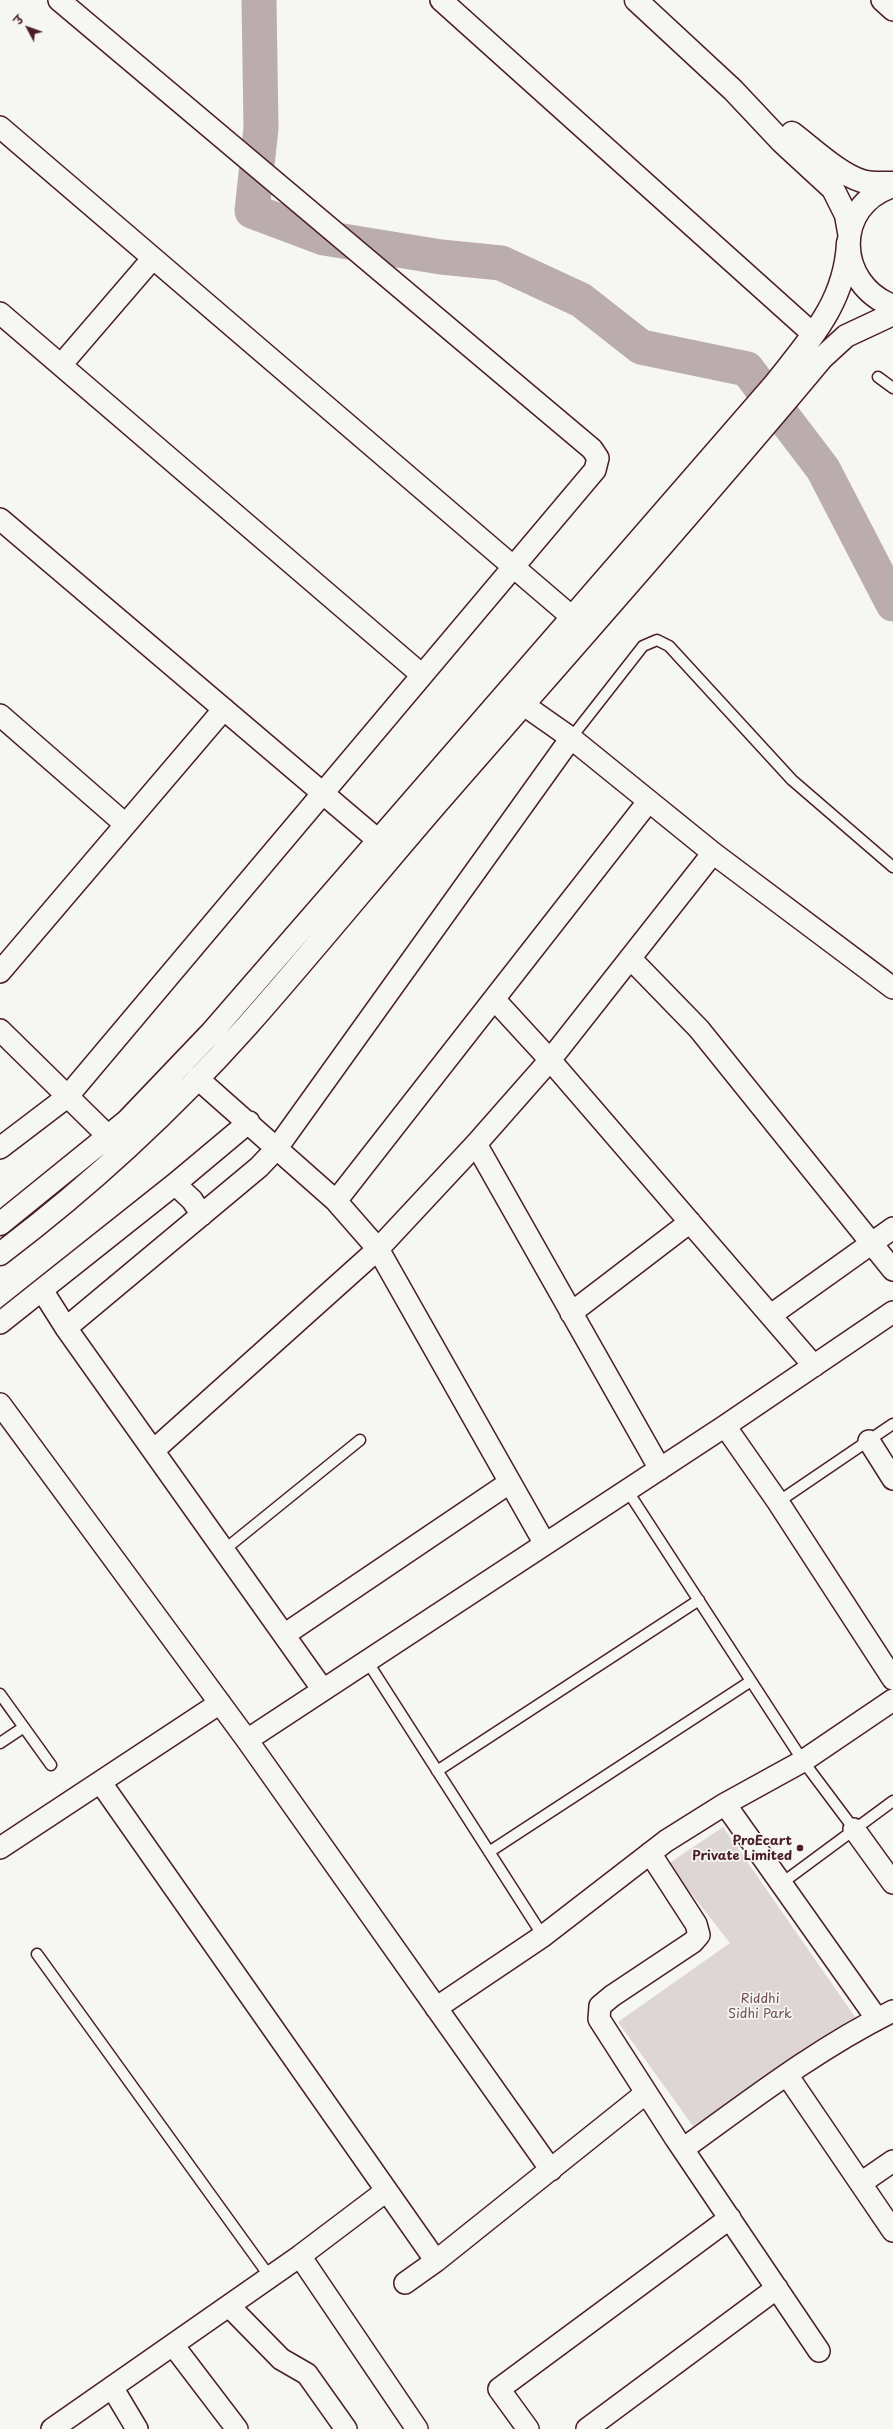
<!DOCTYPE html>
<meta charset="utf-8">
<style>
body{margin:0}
#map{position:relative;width:893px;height:2429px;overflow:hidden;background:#f6f6f2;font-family:"Playpen Sans","Playpen Sans Deva",sans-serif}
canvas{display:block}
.north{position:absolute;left:8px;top:8px;width:40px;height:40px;-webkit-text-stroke:3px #f6f6f2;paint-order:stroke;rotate:311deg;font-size:11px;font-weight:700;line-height:16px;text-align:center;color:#4a1f2b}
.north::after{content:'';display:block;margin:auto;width:14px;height:18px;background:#4a1f2b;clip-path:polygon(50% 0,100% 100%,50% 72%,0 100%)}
</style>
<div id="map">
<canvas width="893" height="2429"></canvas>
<div class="north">उ</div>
</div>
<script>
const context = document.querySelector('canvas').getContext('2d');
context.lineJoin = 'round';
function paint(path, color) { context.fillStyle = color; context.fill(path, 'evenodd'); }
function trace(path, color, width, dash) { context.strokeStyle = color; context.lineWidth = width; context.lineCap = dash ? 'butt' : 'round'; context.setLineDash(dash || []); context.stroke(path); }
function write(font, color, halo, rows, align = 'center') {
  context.font = font + ' "Playpen Sans",sans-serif'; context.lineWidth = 3.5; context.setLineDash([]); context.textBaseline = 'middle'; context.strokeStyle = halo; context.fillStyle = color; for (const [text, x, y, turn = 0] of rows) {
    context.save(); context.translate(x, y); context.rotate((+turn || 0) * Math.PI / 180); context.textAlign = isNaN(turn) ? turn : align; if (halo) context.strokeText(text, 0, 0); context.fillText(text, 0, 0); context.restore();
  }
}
const green = new Path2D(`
 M723 1827 862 2027 693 2126 618 2022 730 1943 668 1864Z`);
const river = new Path2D(`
 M259 0 261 128 252 211 324 238 441 257 501 263 581 300 641 347 747 369 823 469 893 604`);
const service = new Path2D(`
 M878 377 893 388
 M571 738 643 646 657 640 669 646 792 780 893 867
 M627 1490 803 1761 854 1829
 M778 1502 893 1424
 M224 1550 360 1440
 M367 1661 543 1936
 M0 1694 51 1765
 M0 1743 24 1727
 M437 1771 699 1600
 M489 1852 751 1681
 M782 1883 893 1801
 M37 1954 270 2277`);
const minor = new Path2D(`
 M441 0 813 334
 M882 0 893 10
 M0 127 572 617
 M0 313 422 675
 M61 365 153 258
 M0 519 392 852
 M524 705 571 738 713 853 893 988
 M0 715 125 824
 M630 958 699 1029 893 1270
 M0 972 224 709
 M494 999 550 1060 814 1366
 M0 1030 109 1137
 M197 1078 336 1201 378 1249 545 1544
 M476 1144 660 1469
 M0 1148 67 1097 595 470 598 458 592 449 59 0
 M175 1184 192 1200 202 1215
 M336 1201 648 802
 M42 1290 66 1328 323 1690
 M571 1313 690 1222
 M771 1315 893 1228
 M0 1323 175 1184 249 1122
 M66 1328 259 1167 277 1148 571 738
 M0 1404 247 1740 551 2170
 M725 1426 778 1502 893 1679
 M869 1441 893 1479
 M154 1450 378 1249 476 1144 550 1060 713 853
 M284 1635 509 1483
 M247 1740 725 1426 893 1312
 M101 1783 436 2261
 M725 1804 877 2019
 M854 1829 893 1883
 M0 1848 220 1703
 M650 1853 696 1924 699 1935 693 1942 612 1996 600 2006 599 2019 676 2139 819 2351
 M436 2008 543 1936 666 1841 725 1804 803 1761 893 1700
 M787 2075 893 2231
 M683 2149C751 2100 818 2048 893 2011
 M861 2183 893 2161
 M300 2256 417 2429
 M405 2283 436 2261 646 2093
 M229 2306 281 2359 307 2374 346 2429
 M173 2345 237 2429
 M112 2387 137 2429
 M52 2429 300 2256 386 2191
 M528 2429 499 2389 730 2218
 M587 2429 777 2288`);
const tertiary = new Path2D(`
 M636 0 733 90 782 142 833 189 846 215 849 232
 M792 133C812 148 839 174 862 181 872 184 882 183 893 183
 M893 186C833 205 835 284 893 306
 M0 1224 127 1121 212 1032 774 385C810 339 845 303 848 243
 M0 1254C90 1186 172 1110 247 1026 308 957 366 886 426 816 558 664 693 513 822 358L846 336 893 314`);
const markers = [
 [800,1848,4,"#4a1f2b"]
];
const poiNames = [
 ["ProEcart",792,1841],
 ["Private Limited",792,1856]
];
const parkNames = [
 ["Riddhi",760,1999],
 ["Sidhi Park",760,2014]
];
paint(green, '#ddd6d5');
trace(river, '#bbadae', 35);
trace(service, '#4a1f2b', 13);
trace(minor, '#4a1f2b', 24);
trace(tertiary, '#4a1f2b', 25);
trace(service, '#f6f6f2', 10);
trace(minor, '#f6f6f2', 21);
trace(tertiary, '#f6f6f2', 22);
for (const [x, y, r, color] of markers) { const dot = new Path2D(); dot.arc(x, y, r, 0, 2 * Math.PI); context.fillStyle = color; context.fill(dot); trace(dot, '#f6f6f2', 1.5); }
write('bold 13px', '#4a1f2b', '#f6f6f2', poiNames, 'right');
write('13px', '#6f4d56', '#f6f6f2', parkNames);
</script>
